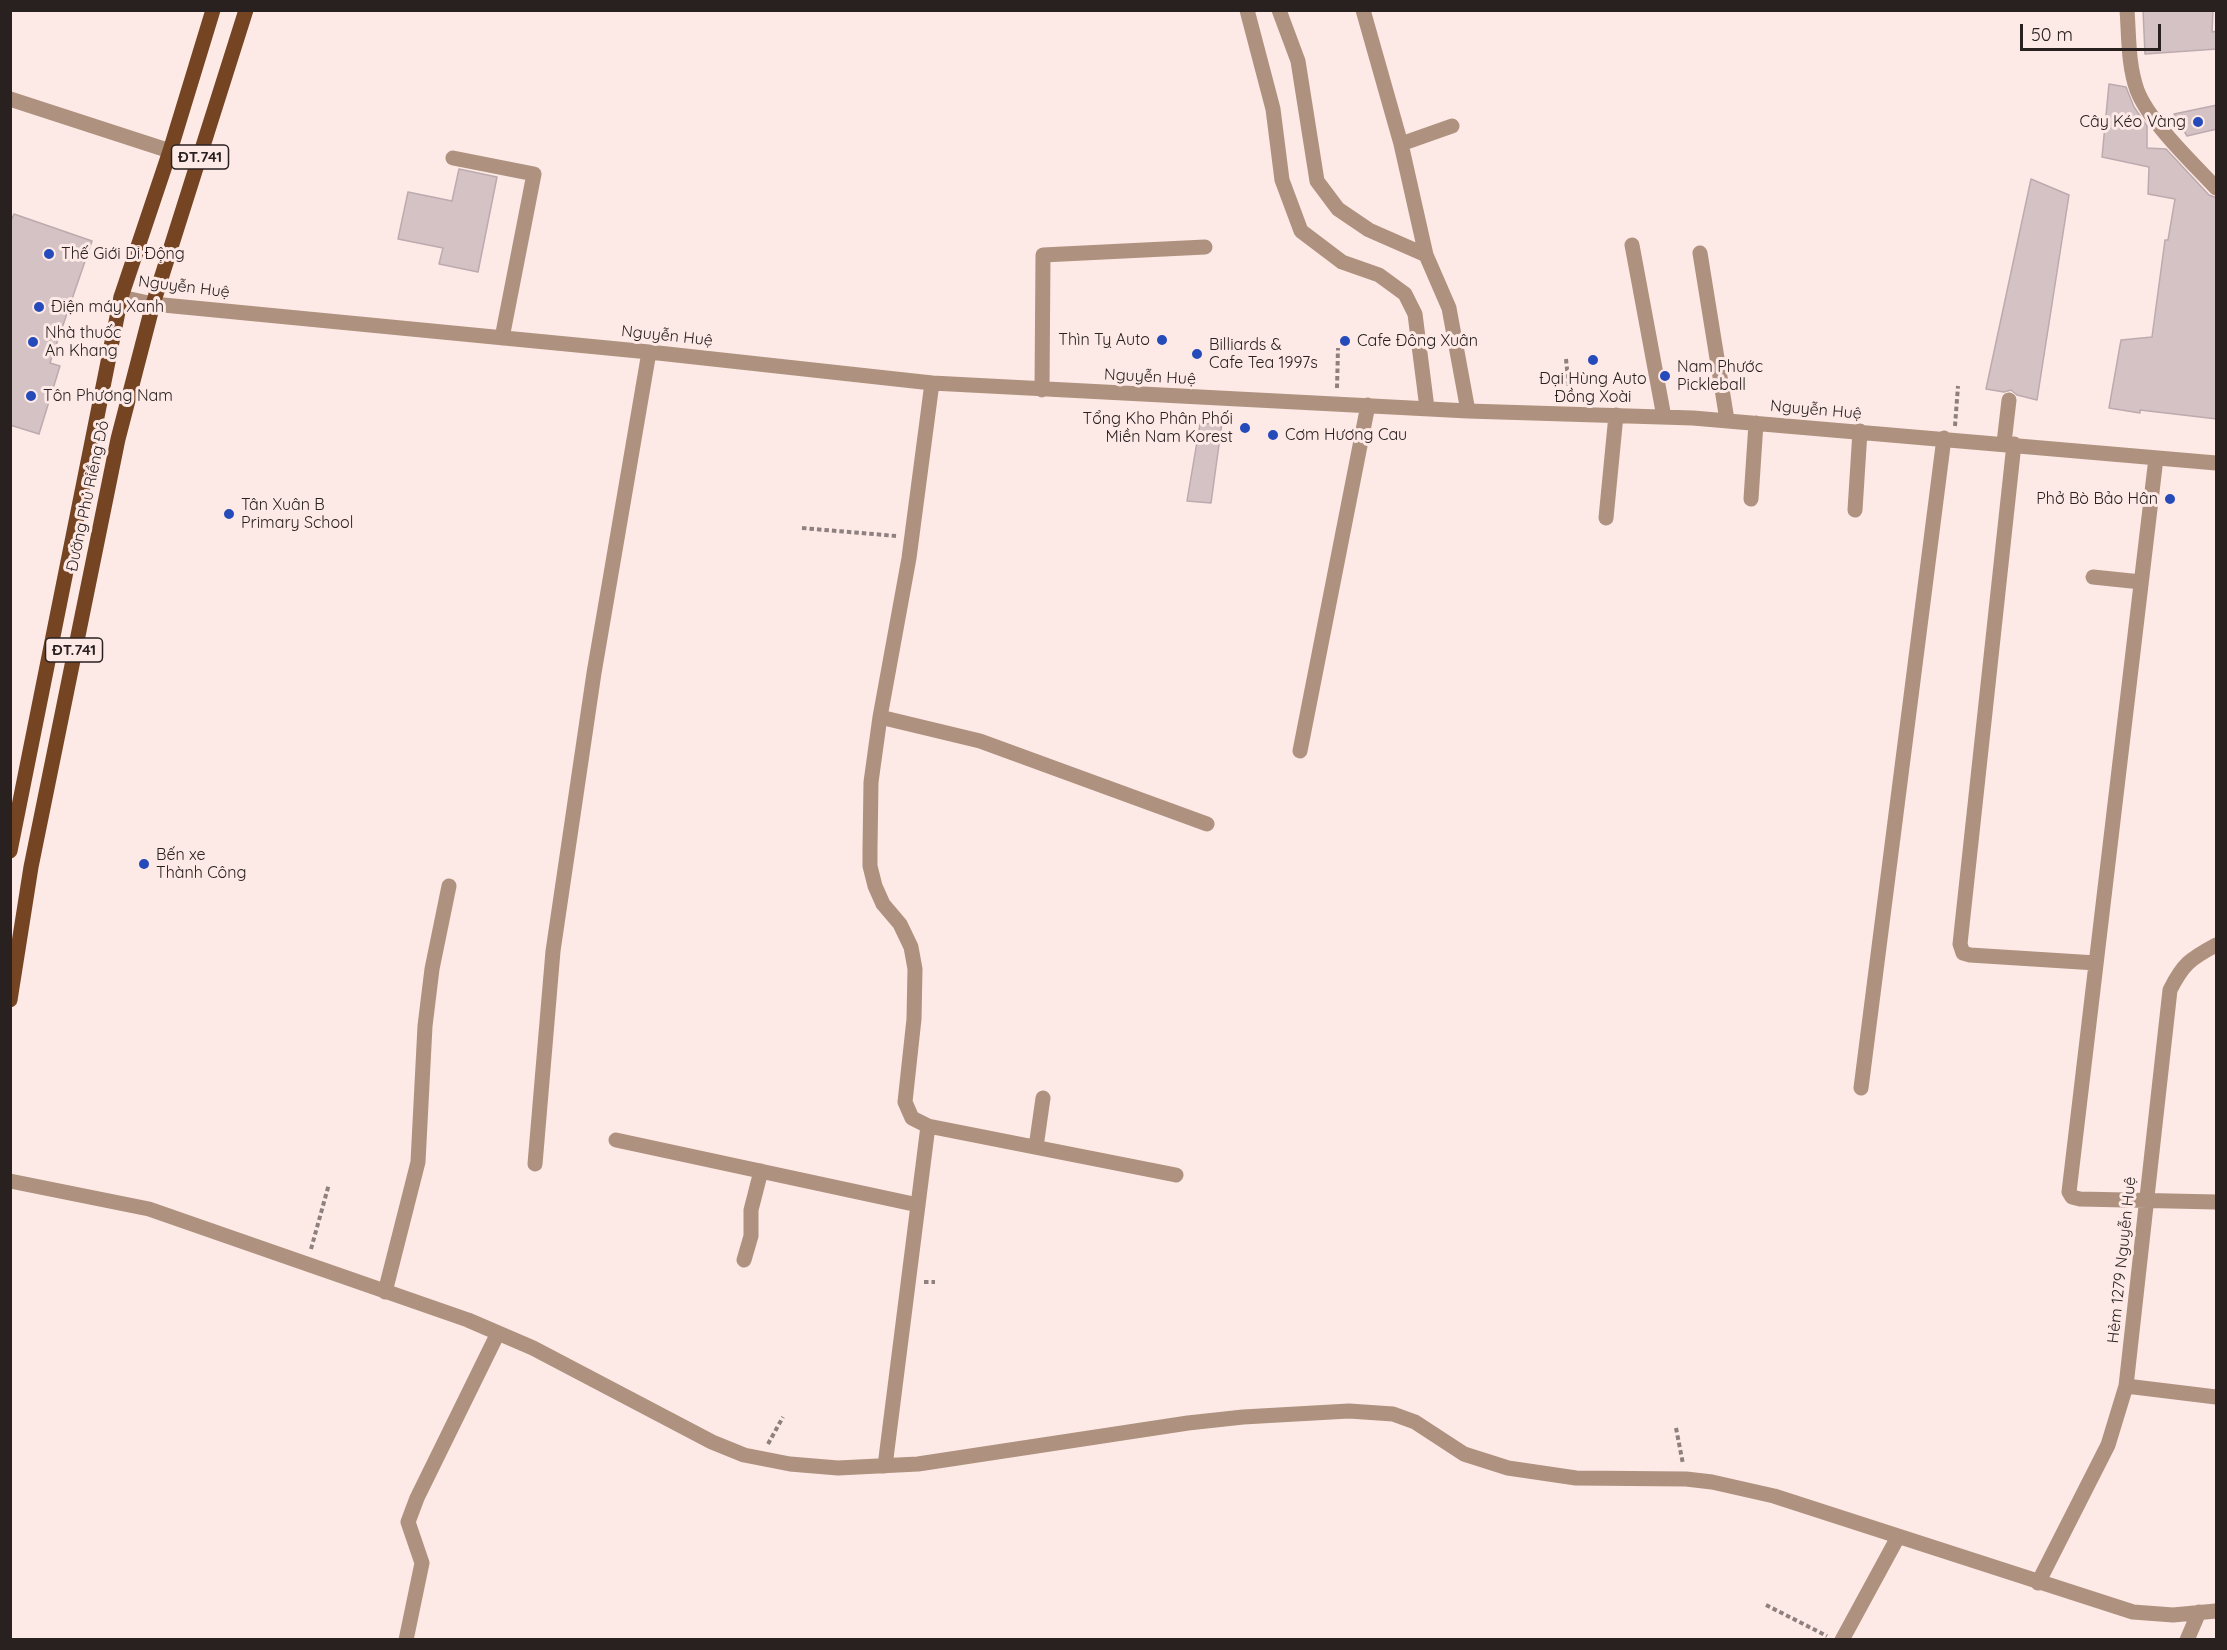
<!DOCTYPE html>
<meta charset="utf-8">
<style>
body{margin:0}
#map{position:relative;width:2227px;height:1650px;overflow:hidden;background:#fde9e6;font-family:Quicksand,sans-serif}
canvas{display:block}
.frame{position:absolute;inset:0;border:12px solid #282120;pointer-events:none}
.scale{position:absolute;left:2020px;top:24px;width:141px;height:27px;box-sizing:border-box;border:3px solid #282120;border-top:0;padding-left:8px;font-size:18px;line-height:21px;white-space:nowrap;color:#282120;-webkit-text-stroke:4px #fde9e6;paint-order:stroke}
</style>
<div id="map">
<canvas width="2227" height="1650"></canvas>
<div class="frame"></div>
<div class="scale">50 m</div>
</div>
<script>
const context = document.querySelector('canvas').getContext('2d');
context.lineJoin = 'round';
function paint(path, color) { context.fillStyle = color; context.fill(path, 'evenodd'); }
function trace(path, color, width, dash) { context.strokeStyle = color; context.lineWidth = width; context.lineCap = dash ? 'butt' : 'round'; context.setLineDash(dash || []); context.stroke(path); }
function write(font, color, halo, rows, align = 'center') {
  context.font = font + ' Quicksand,sans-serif'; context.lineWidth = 6; context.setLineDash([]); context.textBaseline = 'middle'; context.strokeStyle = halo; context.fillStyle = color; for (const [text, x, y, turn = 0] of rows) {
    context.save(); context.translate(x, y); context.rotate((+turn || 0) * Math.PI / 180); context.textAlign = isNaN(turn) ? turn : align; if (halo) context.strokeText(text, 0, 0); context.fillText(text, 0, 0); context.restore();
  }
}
const building = new Path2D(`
 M2143 10H2213L2212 32 2217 31V49L2145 54Z
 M2109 84 2126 87 2134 107 2147 126V148L2166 149 2209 195 2217 198V419L2140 410V413L2109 408 2121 340 2152 337 2165 240H2168L2175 199 2148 194 2149 167 2102 157Z
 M2217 105V129L2187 136 2174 114Z
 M459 169 497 177 478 272 439 264 443 248 398 239 408 192 452 201Z
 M2031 179 2069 195 2037 400 2017 395 2011 390 2004 392 1986 389Z
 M14 214 92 241 50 363 60 366 39 434 10 425V223Z
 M1222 423 1211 503 1187 501 1200 424Z`);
const path = new Path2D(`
 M1566 359 1570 398
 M1337 388 1338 348
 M1955 426 1958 386
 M802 528 896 536
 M311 1249 329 1184
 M924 1282H935
 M1676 1428 1683 1464
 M768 1444 783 1417
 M1766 1605 1827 1636`);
const minor = new Path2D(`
 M1247 10 1273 109 1282 180 1301 231 1342 262 1379 275 1405 294 1415 314 1427 408
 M1279 10 1298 61 1317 181 1338 209 1369 230 1426 255 1449 308 1468 411
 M1363 10 1401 144 1426 255
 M2127 10C2129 36 2128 65 2137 90 2149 122 2193 163 2216 188
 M10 99 170 151
 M1401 144 1452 126
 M453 158 534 174 502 338
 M1632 245 1664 417
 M1700 253 1727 420
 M121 297 153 304 649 352 932 383 1468 411 1693 418 2216 463
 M932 383 909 558 880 717 871 782 870 849V866L875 886 883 904 900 924 911 947 915 969 914 1019 905 1102 912 1118 928 1126 1176 1175
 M1042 390 1043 255 1205 247
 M2004 443 2009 400
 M2014 444 1960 944 1963 953 1970 955 2096 963
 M2156 458 2069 1192 2072 1197 2080 1199 2216 1202
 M1751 499 1756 423
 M1855 510 1860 431
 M1606 518 1616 415
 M2093 577 2141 582
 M880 717 980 741 1207 824
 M1300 751 1368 405
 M1861 1088 1944 438
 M616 1140 918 1205
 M1036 1147 1043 1098
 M535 1164 553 951 594 673 649 352
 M10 1181 149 1209 468 1320 533 1348 712 1442 744 1455 790 1464 838 1468 918 1464 1188 1423 1243 1417 1349 1411 1393 1414 1415 1422 1464 1454 1508 1468 1576 1478 1686 1479 1712 1482 1774 1496 2133 1612 2173 1615 2216 1611
 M744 1260 751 1236V1210L761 1171
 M385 1292 418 1162 425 1026 432 969 449 886
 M2126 1386 2216 1397
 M885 1466 928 1126
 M2038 1583 2108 1445 2126 1386 2170 990C2183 964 2190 959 2216 945
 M406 1640 422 1563 408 1522 417 1498 498 1333
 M1842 1640 1898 1537
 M2187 1640 2199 1612`);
const major = new Path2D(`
 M10 851 121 297 170 151 213 10
 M10 1000 31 867 118 439 153 304 246 10`);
const markers = [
 [2198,122,6,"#254ab9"],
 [49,254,6,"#254ab9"],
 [39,307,6,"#254ab9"],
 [1162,340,6,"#254ab9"],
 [1345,341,6,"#254ab9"],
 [33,342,6,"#254ab9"],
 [1197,354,6,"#254ab9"],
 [1593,360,6,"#254ab9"],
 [1665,376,6,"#254ab9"],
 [31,396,6,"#254ab9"],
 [1245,428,6,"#254ab9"],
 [1273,435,6,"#254ab9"],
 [2170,499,6,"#254ab9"],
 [229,514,6,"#254ab9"],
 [144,864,6,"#254ab9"]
];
const shields = [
 [200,157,57],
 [74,650,57]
];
const shieldNames = [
 ["ĐT.741",200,157],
 ["ĐT.741",74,650]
];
const poiNames = [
 ["Cây Kéo Vàng",2186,122,"right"],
 ["Thế Giới Di Động",61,254],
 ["Điện máy Xanh",51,307],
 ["Nhà thuốc",45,333],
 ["An Khang",45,351],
 ["Thìn Tỵ Auto",1150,340,"right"],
 ["Cafe Đông Xuân",1357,341],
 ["Billiards &",1209,345],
 ["Cafe Tea 1997s",1209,363],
 ["Nam Phước",1677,367],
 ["Pickleball",1677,385],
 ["Đại Hùng Auto",1593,379,"center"],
 ["Đồng Xoài",1593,397,"center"],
 ["Tôn Phương Nam",43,396],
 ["Tổng Kho Phân Phối",1233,419,"right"],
 ["Miền Nam Korest",1233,437,"right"],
 ["Cơm Hương Cau",1285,435],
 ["Phở Bò Bảo Hân",2158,499,"right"],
 ["Tân Xuân B",241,505],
 ["Primary School",241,523],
 ["Bến xe",156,855],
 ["Thành Công",156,873]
];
const streetNames = [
 ["Nguyễn Huệ",184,287,7],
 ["Nguyễn Huệ",667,336,6],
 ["Nguyễn Huệ",1150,377,3],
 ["Nguyễn Huệ",1816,410,5],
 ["Đường Phú Riềng Đỏ",88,496,-78],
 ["Hẻm 1279 Nguyễn Huệ",2122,1260,-84]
];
paint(building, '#d5c2c5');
trace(building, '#bdaaae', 1.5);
trace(path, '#8d807e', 4, [4.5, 3]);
trace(minor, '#ae927f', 15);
trace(major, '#754523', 15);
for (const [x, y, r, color] of markers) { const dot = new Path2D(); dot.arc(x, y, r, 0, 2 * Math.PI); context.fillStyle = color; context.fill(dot); trace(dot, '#fde9e6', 2); }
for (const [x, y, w] of shields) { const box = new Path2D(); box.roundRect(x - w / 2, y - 12, w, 24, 4.5); context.fillStyle = '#fde9e6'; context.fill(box); trace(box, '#282120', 1.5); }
write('bold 15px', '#282120', null, shieldNames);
write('16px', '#282120', '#fde9e6', poiNames, 'left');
write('16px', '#282120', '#fde9e6', streetNames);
</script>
